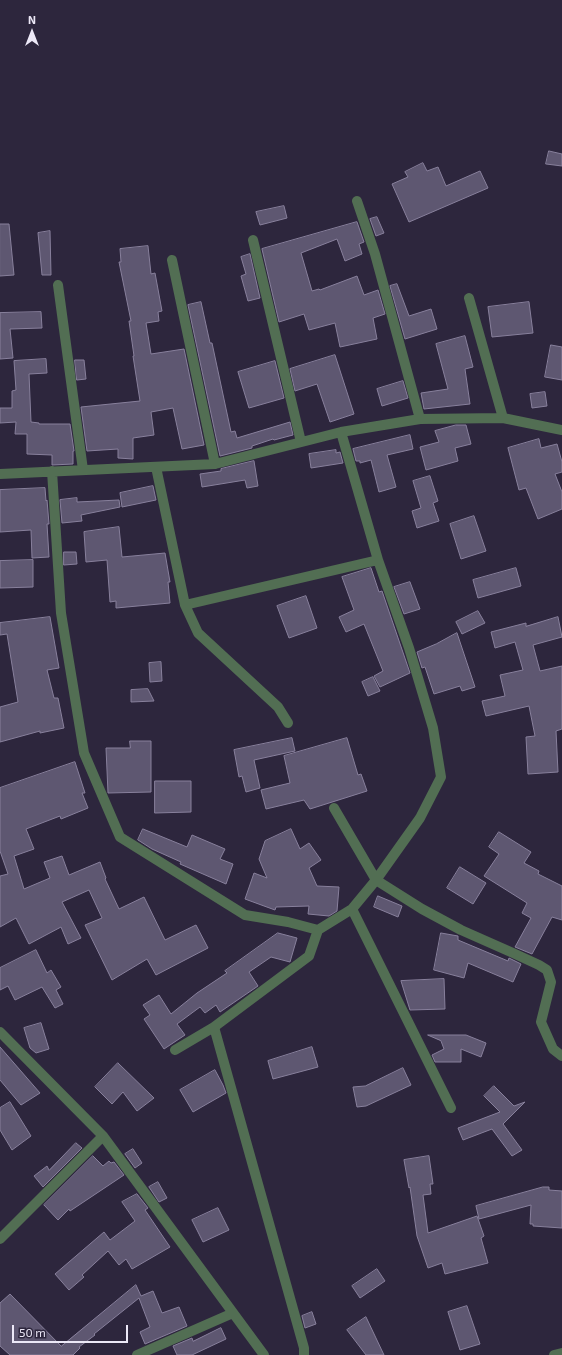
<!DOCTYPE html>
<style>
body{margin:0}
#map{position:relative;width:562px;height:1355px;overflow:hidden;background:#2d263d;font-family:"Exo 2",sans-serif}
canvas{display:block}
.north{position:absolute;left:12px;top:12px;width:40px;height:40px;-webkit-text-stroke:3px #2d263d;paint-order:stroke;rotate:0deg;font-size:11px;font-weight:700;line-height:16px;text-align:center;color:#ece8f7}
.north::after{content:'';display:block;margin:auto;width:14px;height:18px;background:#ece8f7;clip-path:polygon(50% 0,100% 100%,50% 72%,0 100%)}
.scale{position:absolute;left:12px;top:1325px;width:116px;height:18px;box-sizing:border-box;border:2px solid #ece8f7;border-top:0;padding-left:5px;font-size:12px;line-height:14px;white-space:nowrap;color:#ece8f7;-webkit-text-stroke:3px #2d263d;paint-order:stroke}
</style>
<div id="map">
<canvas width="562" height="1355"></canvas>
<div class="north">N</div>
<div class="scale">50 m</div>
</div>
<script>
const context = document.querySelector('canvas').getContext('2d');
context.lineJoin = 'round';
function paint(path, color) { context.fillStyle = color; context.fill(path, 'evenodd'); }
function trace(path, color, width, dash) { context.strokeStyle = color; context.lineWidth = width; context.lineCap = dash ? 'butt' : 'round'; context.setLineDash(dash || []); context.stroke(path); }
const building = new Path2D(`
 M549 151 562 154V166L546 164Z
 M423 163 427 171 438 167 446 186 480 171 488 188 409 222 392 184 408 177 405 172Z
 M284 206 287 218 260 225 256 212Z
 M377 217 384 233 376 236 370 219Z
 M357 222 364 242 359 244 362 254 345 261 337 239 301 253 312 291 319 289 320 290 357 276 364 295 378 290 385 314 373 318 377 339 340 347 335 323 309 330 304 314 279 322 262 249Z
 M0 224H9L14 275 0 276Z
 M50 231 51 275H42L38 233Z
 M148 246 151 274 155 273 162 311 158 312 159 321 146 323 151 354 184 349 204 445 182 449 173 408 151 412 154 435 133 438V459L118 458V449L87 451 81 407 140 401 133 356H134L129 321H131L119 262H121L120 249Z
 M250 254 260 298 248 301 241 276 246 274 241 257Z
 M397 284 409 316 431 309 437 329 405 339 390 286Z
 M201 302 210 343H212L231 432 235 431 237 438 290 422 293 435 274 440 273 439 252 446V448L220 456 188 305Z
 M529 302 533 333 492 337 488 307Z
 M41 312 42 328 10 329 13 358 0 359V313Z
 M465 336 473 367 465 369 470 404 424 409 421 393 448 389 436 344Z
 M551 345 562 347V380L545 377Z
 M335 355 354 414 330 422 317 384 295 391 290 369Z
 M46 359 47 373 29 374 31 422 39 423V424H70L74 451H73V464L52 465V455L27 454V434H15L16 422 0 423V408H12V391L16 390 14 361Z
 M75 360H84L86 379 77 380Z
 M275 361 284 398 249 408 238 372Z
 M403 381 408 398 382 406 377 389Z
 M545 392 547 406 532 408 530 394Z
 M456 425H466L471 444 455 448 458 461 426 470 420 447 439 442 435 431Z
 M410 435 413 449 387 455 396 487 379 492 371 460 360 463V461H356L353 449Z
 M539 439 541 448 557 444 562 462V472L555 474 562 492V509L538 519 526 488 519 490 508 448Z
 M336 450V453L340 452 343 463 311 468 309 454Z
 M254 461 258 486 247 488 245 480 202 487 200 474 221 471V469Z
 M430 476 438 501 433 503 439 521 417 528 412 511 421 508 413 481Z
 M153 486 156 500 122 507 120 493Z
 M45 488 46 501 47 500 49 524H47L49 557 32 558 31 530 0 532V490Z
 M77 498V502L119 500 120 507 81 515 82 521 62 523 60 500Z
 M474 516 486 551 461 559 450 524Z
 M119 527 122 557 165 553 170 582H168L170 603 116 608V601L110 602 107 560 86 562 84 532Z
 M64 552H76L77 564 64 565Z
 M33 560V587L0 588V561Z
 M371 568 379 592 382 591 410 673 380 687 374 676 383 671 364 624 346 632 339 617 354 610 342 577Z
 M516 568 521 586 478 598 473 580Z
 M410 582 420 609 404 614 394 587Z
 M306 596 317 628 289 638 277 606Z
 M478 611 485 623 462 634 456 622Z
 M50 617 59 668 47 670 54 698H58L64 728 40 733V731L0 742V707L18 702 7 634 0 635V623Z
 M558 617 562 637 533 645 540 671 562 666V729L556 731 558 772 528 774 526 737 535 736 529 706 486 716 482 701 505 696 500 675 523 670 515 642 495 648 491 632 526 623V626Z
 M457 633 475 687 462 691 460 686 434 694 425 667 422 668 417 652 436 644Z
 M161 662 162 681 150 682 149 663Z
 M373 677 380 691 368 696 362 682Z
 M148 689 154 701 131 702V690Z
 M292 738 295 751 254 760 260 788 246 792 242 776 239 777 234 750Z
 M347 738 358 775 361 774 367 791 310 809 304 800 266 809 261 790 290 783 284 756Z
 M130 741H151V792L108 793 106 748H130Z
 M75 762 85 793H82L88 808 61 819 60 816 26 829 34 849 14 856 24 889 50 878 44 862 62 856 69 875 100 862 106 878 105 879 119 909 144 897 165 940 196 925 208 948 156 975 147 959 112 980 85 925 102 918 89 890 62 902 81 938 68 944 61 927 29 944 16 918 0 927V876L8 874 0 851V788Z
 M155 781H191V812L155 813Z
 M143 829 187 847 192 835 225 849 220 859 233 864 226 884 180 864 181 862 152 849 138 840Z
 M291 829 300 849 309 843 321 860 309 868 317 886 339 887 337 911 329 916 308 914 309 906 276 907 275 910 245 899 254 873 267 878 259 859 265 841Z
 M499 832 531 852 524 863 539 871 538 874 562 886V920L552 917 532 954 515 947 531 918 522 913 527 903 484 876 499 854 489 847Z
 M460 867 486 883 473 904 447 888Z
 M378 896 402 906 398 917 374 907Z
 M278 933 297 938 290 962 271 957 249 972 258 986 220 1012 216 1005 205 1013 200 1007 177 1024 185 1035 164 1049 144 1019 150 1015 143 1005 159 995 171 1014 197 993 227 973 225 971Z
 M441 933 458 936V940L508 961 509 958 521 964 513 982 468 963 464 978 434 970Z
 M36 950 47 973 51 970 61 987 56 990 63 1004 55 1008 42 987 15 1000 8 986 0 990V968Z
 M444 979 445 1009 410 1010 401 981Z
 M41 1023 49 1049 36 1053 30 1048 24 1028Z
 M428 1035H466L486 1043 481 1057 461 1049V1062H435L432 1055 444 1049 441 1041Z
 M0 1047 40 1093 21 1105 0 1080Z
 M312 1047 318 1067 273 1079 268 1061Z
 M118 1063 154 1098 137 1111 123 1092 112 1104 95 1087Z
 M403 1068 411 1085 366 1106 357 1107 353 1087 365 1086Z
 M215 1070 223 1085 226 1093 193 1112 180 1090Z
 M494 1086 514 1106 525 1102 503 1124 522 1150 512 1156 492 1129 463 1140 458 1128 500 1112 484 1096Z
 M10 1102 31 1136 12 1150 0 1130V1108Z
 M76 1143 82 1148 43 1187 34 1176 47 1166 49 1170Z
 M133 1149 142 1163 135 1168 125 1154Z
 M93 1156 103 1166 109 1161 111 1163 114 1162 124 1175 70 1211 69 1209 58 1220 44 1205Z
 M429 1156 433 1184H430L431 1194 423 1195 428 1233 477 1216 484 1236 481 1238 488 1263 445 1274 442 1263 428 1268 417 1236 410 1187 409 1188 404 1160Z
 M158 1182 167 1198 159 1202 149 1187Z
 M543 1187H549V1190L562 1191V1228L533 1226V1224H530L531 1205 479 1219 476 1206Z
 M137 1194 148 1208 145 1210 170 1247 132 1269 126 1259 119 1265 108 1251 82 1275 84 1277 69 1290 55 1274 104 1232 110 1240 135 1221 122 1202Z
 M218 1208 229 1230 203 1242 192 1220Z
 M377 1269 385 1281 360 1298 352 1286Z
 M136 1285 141 1296 153 1291 162 1313 179 1307 187 1326 145 1344 140 1332 150 1327 139 1298 94 1334 95 1335 79 1347 80 1348 73 1355H10L0 1346V1303L10 1294 61 1346Z
 M467 1306 480 1344 460 1350 448 1312Z
 M312 1312 316 1324 305 1328 302 1316Z
 M366 1317 384 1355H366L347 1330Z
 M221 1328 226 1339 192 1355H177L173 1346 192 1338 193 1341Z`);
const street = new Path2D(`
 M357 201 375 254 420 419
 M253 240 301 442
 M172 260 215 464
 M58 285 83 470
 M469 298 503 418
 M156 467 185 605 198 633 278 707 288 723
 M52 471 61 613 84 753 120 837 245 915 288 922 318 930 352 909 376 880 420 818 441 777 433 728 409 648 378 560 341 432
 M0 474 215 464 341 432 420 419 503 418 562 430
 M185 605 378 560
 M334 808 376 880 422 909 461 930 513 953 539 965 547 970 551 982 541 1022 553 1049 562 1056
 M352 909 451 1108
 M214 1027 304 1348V1355
 M0 1032 103 1136 264 1355
 M175 1050 214 1027 309 956 318 930
 M0 1239 103 1136
 M137 1355 233 1313
 M554 1355 562 1353`);
paint(building, '#5e5771');
trace(building, '#88809c', 1);
trace(street, '#526e53', 10);
</script>
